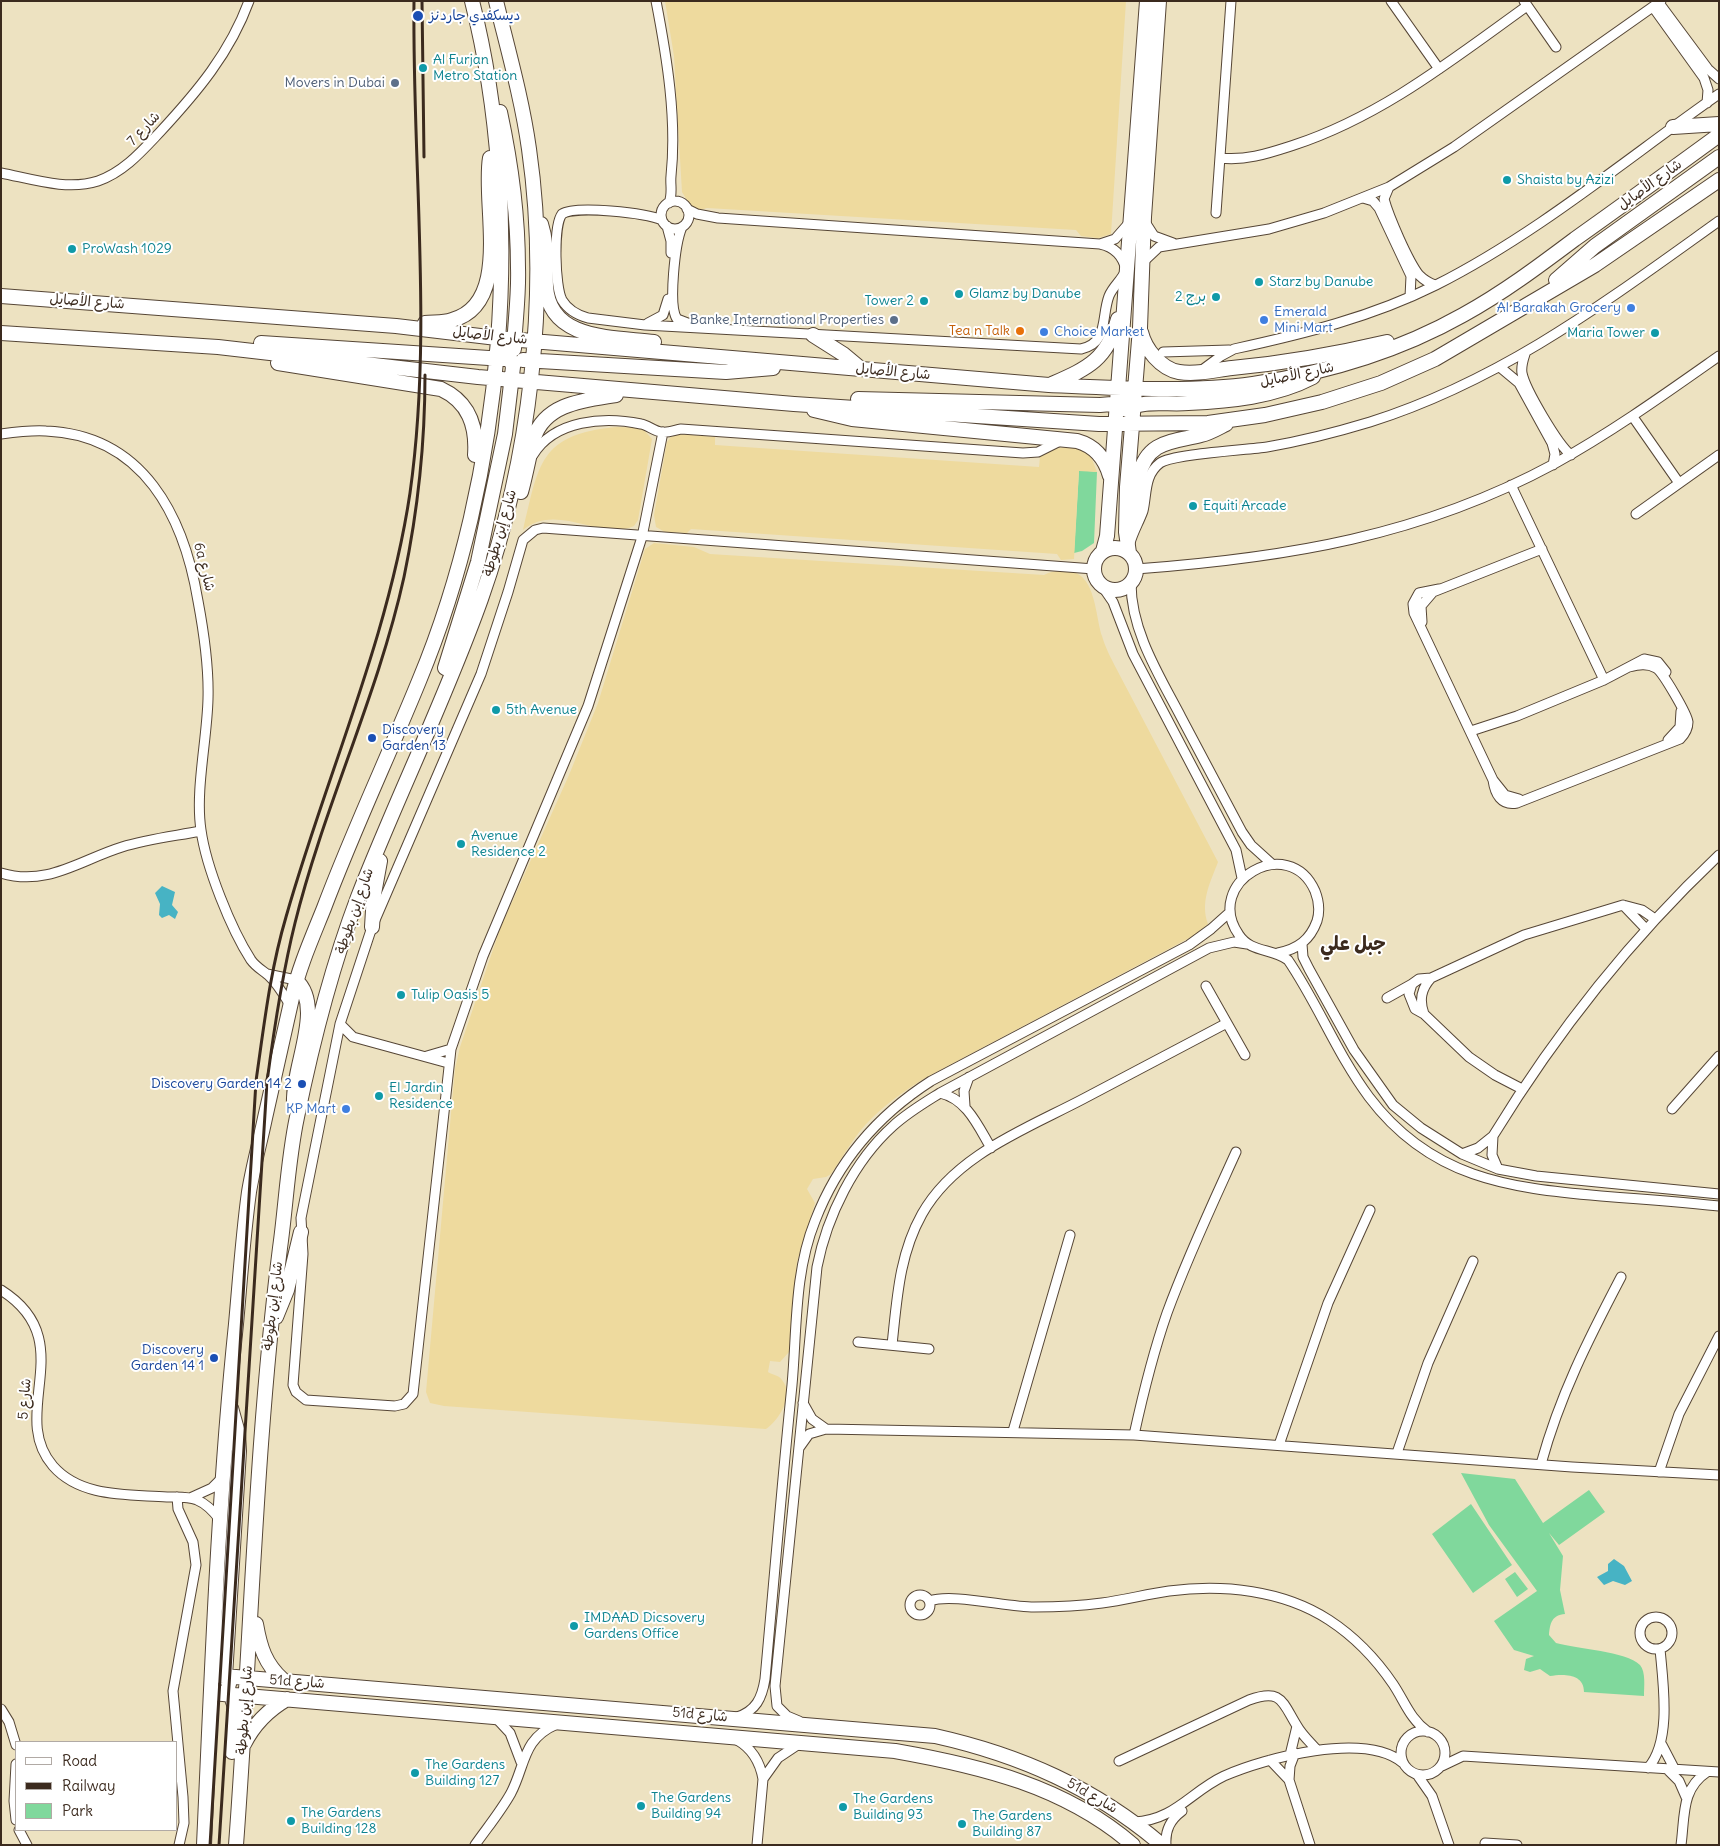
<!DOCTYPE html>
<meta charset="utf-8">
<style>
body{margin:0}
#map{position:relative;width:1720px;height:1846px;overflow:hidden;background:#ede2c1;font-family:Delius,sans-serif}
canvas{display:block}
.frame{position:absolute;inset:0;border:2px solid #3b2a1e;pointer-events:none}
.legend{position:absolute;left:15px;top:1741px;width:162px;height:90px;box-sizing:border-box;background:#fff;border:1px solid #b1aaa5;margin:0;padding:6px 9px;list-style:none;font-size:15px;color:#3b2a1e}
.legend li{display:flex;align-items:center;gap:10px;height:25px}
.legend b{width:25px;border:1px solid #b1aaa5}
</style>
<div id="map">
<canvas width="1720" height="1846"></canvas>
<div class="frame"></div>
<ul class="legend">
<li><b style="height:6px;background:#fff"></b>Road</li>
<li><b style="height:6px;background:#3b2a1e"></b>Railway</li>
<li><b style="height:14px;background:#80d89c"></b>Park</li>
</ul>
</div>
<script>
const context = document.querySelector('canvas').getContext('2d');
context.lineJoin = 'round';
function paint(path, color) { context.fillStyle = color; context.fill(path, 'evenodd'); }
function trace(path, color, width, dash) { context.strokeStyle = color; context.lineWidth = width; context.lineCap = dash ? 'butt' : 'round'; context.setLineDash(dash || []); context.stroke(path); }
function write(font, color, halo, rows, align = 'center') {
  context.font = font + ' Delius,"Playpen Sans Arabic",sans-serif'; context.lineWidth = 4; context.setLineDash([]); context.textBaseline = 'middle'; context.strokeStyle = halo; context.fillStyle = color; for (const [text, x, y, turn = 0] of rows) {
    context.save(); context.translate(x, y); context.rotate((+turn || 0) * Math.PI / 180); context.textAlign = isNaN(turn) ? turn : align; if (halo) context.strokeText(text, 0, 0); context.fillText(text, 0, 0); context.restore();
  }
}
const green = new Path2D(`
 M1079 470 1097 472 1094 543 1082 551 1074 553Z
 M1461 1473 1515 1479 1543 1523 1589 1490 1605 1512 1559 1545 1549 1533 1563 1556 1560 1590 1565 1614C1552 1615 1550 1623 1549 1635L1556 1643C1577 1649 1626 1651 1640 1665 1646 1672 1644 1687 1644 1696L1584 1692C1584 1673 1563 1674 1550 1676L1540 1669 1530 1672 1524 1670 1526 1659 1534 1656 1514 1650 1494 1621 1537 1591 1489 1525Z
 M1471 1504 1512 1565 1473 1593 1432 1534Z
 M1515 1572 1528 1589 1517 1597 1505 1579Z`);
const sand = new Path2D(`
 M665 1H1126L1111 234 1098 238 1081 236 1076 230 707 208 700 210 690 205 682 192 674 56Z
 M617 427 642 428 652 439 638 520 634 526C600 541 557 502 523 530 539 464 539 434 617 427Z
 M679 434 715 437V445L1039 467 1040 457C1059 445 1070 444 1090 454L1097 472 1079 471 1074 559 1061 560 1057 554 691 529 687 533 665 532 656 527 654 515 667 442 671 437Z
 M654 543 694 547 710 554 1044 575C1051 571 1057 571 1066 571 1096 571 1095 615 1102 636 1105 647 1111 658 1116 668L1218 862C1210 883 1200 902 1208 924L1193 936 925 1078C906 1090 888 1102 872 1118 855 1134 844 1155 831 1174L826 1177 813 1179 807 1189 815 1203 797 1262 789 1352 780 1362 770 1361 768 1372C772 1375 779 1375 782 1380 795 1395 779 1420 766 1429L444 1406 430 1403 426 1392 455 1069 460 1047 500 929 569 775 598 703 645 549Z`);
const water = new Path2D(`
 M162 886 175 892 172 905 178 912 175 919 169 915 162 918 159 915 160 904 155 893Z
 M1614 1559 1624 1566 1632 1581 1625 1585 1613 1581 1604 1585 1597 1577 1608 1571V1564Z`);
const street = new Path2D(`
 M656 1C667 58 677 119 671 176 670 185 673 193 669 203
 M1391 1 1439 69
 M1524 1 1556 47
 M1659 3 1708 69 1719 79
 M1653 7 1704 78 1708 90 1707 103
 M1220 158C1247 161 1269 153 1294 145 1382 116 1453 59 1527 6
 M1 173C32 179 67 191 98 181 124 172 142 151 160 132 197 92 230 53 249 1
 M1389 187 1384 199C1389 217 1408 261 1419 275 1424 280 1429 283 1435 285
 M1363 198 1373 201 1379 208 1411 276 1410 297
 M661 215a14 14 0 1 1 28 0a14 14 0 1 1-28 0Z
 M1216 213 1231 1
 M662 220C646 213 575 205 562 214 553 226 555 287 562 300 568 310 577 315 588 318L645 325 1081 349C1109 343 1101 317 1109 296 1113 286 1122 280 1126 270 1123 256 1115 247 1100 244L718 218 697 214 687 209
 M1145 222 1154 236 1173 243
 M667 226 671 241V253
 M682 227C675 243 668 306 677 319L690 324
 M1100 244 1115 239 1129 223
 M1142 263 1159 247 1269 229 1324 213 1389 187 1454 147 1661 1
 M648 323 663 315 668 299
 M1163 352 1229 350
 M1525 354C1523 360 1521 367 1522 373 1525 389 1558 445 1571 455
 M1501 368 1519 383 1552 443 1555 454 1553 465
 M1202 370 1221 356 1234 349C1303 334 1372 317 1436 285 1537 234 1626 159 1719 94
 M1633 417 1679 483
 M663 432 642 537 588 706 483 956 451 1049 413 1394 404 1404 395 1406 306 1400 296 1392 293 1385 303 1254 301 1218 340 1024 372 927 481 674 508 592 523 540 535 530 543 528 1094 569
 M1 434C16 432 31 430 46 431 144 435 184 517 198 601 204 633 209 666 208 699 207 740 195 791 201 830 206 867 231 929 251 960 256 967 262 970 268 975 277 983 284 995 290 1005
 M533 455C554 420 604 416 641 424 648 425 655 432 662 432 668 433 675 430 681 429L1023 453 1038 452 1060 441
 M1511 485 1604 680
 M1636 514 1719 455
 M1130 543C1133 532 1139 522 1143 511 1147 494 1144 475 1160 463 1172 454 1247 450 1267 447 1302 441 1337 432 1370 422 1503 380 1607 301 1719 221
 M1136 569C1286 558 1421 536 1554 464 1612 432 1665 394 1719 356
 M1131 583C1131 631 1159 675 1181 717 1201 755 1222 794 1242 832L1251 845 1272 864
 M1102 586 1113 602 1133 654 1236 850 1242 878
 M1439 589 1419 593 1413 604 1414 613 1493 780 1505 795 1519 799
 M1422 622 1421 606 1433 592 1542 549
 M1471 731 1517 716 1604 680 1644 659 1658 662 1666 672
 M1668 740 1680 727 1681 711
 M1493 780C1495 794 1501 806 1517 803L1680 739C1685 734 1688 729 1688 722 1687 714 1663 672 1656 668 1647 663 1638 665 1629 667
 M1 873C47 887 80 860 122 847 147 839 175 836 201 831
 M1623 905 1646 929
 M1302 944 1303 957 1309 969 1354 1050 1393 1105 1421 1128 1462 1154 1498 1169 1536 1176 1719 1194
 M1278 953C1298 949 1310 940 1317 921 1320 911 1319 901 1315 891 1289 832 1202 882 1239 935 1251 953 1272 948 1288 960 1318 1004 1337 1054 1369 1097 1430 1178 1508 1188 1601 1196 1641 1199 1680 1202 1719 1206
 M267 974 296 980
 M1431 978 1419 979 1412 984 1409 994 1415 1009 1424 1014 1469 1057 1495 1075 1522 1089
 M1206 986 1245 1055
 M1387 998 1412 984
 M1424 1014C1419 1000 1421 989 1431 978L1524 935 1623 905 1642 910 1655 919
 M340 1024 353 1037 448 1063
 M427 1056 451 1049
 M940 1093C967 1099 978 1126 991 1148
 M965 1106 964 1091 969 1077
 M1672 1109 1719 1056
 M1493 1136 1492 1155 1498 1169
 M1462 1154 1478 1148 1493 1136C1556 1033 1631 938 1719 855
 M1 1290C82 1341 7 1413 53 1466 81 1498 128 1494 167 1497 177 1497 188 1496 197 1500 207 1504 214 1512 220 1520
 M858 1342 929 1349
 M892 1345C897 1299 899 1255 922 1214 955 1155 1026 1129 1083 1099 1131 1074 1179 1048 1227 1023
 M803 1403 812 1419 826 1429
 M1013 1431 1070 1235
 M1134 1435C1143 1394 1153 1353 1167 1313 1187 1258 1212 1205 1236 1152
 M1279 1445 1328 1303 1370 1210
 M799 1448 809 1434 826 1429 1134 1435 1572 1467 1719 1475
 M1397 1453 1428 1363 1473 1261
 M1541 1464C1560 1395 1588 1340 1621 1277
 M1659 1472 1679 1414 1719 1336
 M177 1497 178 1509 193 1542 196 1565 173 1691 183 1797 184 1823 179 1845
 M190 1498 212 1488 223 1477
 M910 1605a10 10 0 1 1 20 0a10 10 0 1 1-20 0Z
 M930 1601C951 1593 1007 1607 1034 1607 1057 1607 1080 1606 1102 1603 1125 1600 1147 1594 1169 1591 1223 1584 1283 1590 1329 1620 1355 1637 1376 1659 1393 1684 1405 1702 1410 1719 1428 1732
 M1640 1633a16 16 0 1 1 32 0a16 16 0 1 1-32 0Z
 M1 1709 9 1722 16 1745
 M737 1717C756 1711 762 1698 765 1679 774 1581 782 1483 792 1385 797 1331 794 1273 815 1221 838 1161 878 1115 931 1081L1189 945 1211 929 1230 912
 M496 1718 510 1733 521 1762
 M799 1721 787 1716 777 1706 775 1686 817 1267C827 1216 854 1161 893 1126 907 1113 924 1103 940 1093L1209 948 1234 942 1247 944
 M1401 1753a22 22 0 1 1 44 0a22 22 0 1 1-44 0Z
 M737 1740C753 1749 760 1762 763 1779L757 1845
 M1662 1745 1675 1770
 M1290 1755 1297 1726
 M1270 1760 1289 1780 1310 1845
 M1119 1761 1249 1700C1282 1688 1282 1702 1297 1726 1302 1735 1310 1742 1317 1750
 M16 1764 14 1801 16 1820
 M1442 1766 1463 1756 1719 1772
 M1648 1768C1672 1741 1663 1683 1660 1649
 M1667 1769 1679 1781 1686 1797
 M1418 1776 1432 1796 1449 1845
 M763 1779 778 1758 799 1744
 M1289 1780 1290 1766 1295 1753
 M1134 1822C1175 1820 1190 1792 1224 1776 1265 1758 1365 1731 1403 1763
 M19 1830 27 1845
 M1485 1843 1517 1845
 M475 1845C487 1828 501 1811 511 1793 526 1764 522 1739 557 1724
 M1166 1845C1165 1830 1170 1820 1182 1811
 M1681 1845C1685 1816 1681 1789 1707 1772`);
const secondary = new Path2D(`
 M500 112C511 163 518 216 518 268 519 295 515 322 514 349
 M1673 127 1719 124
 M541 224C548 245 545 264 546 286 549 341 614 337 654 342
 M1556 280 1595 246 1719 157
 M1 296 396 326 497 338 1049 385C1113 388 1190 393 1253 384 1325 373 1399 351 1463 315 1503 293 1539 266 1575 239 1623 205 1671 170 1719 135
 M425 323C434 322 444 323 452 320 513 304 482 203 490 158
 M1141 332C1145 349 1161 369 1179 372 1196 375 1215 370 1232 368 1285 363 1336 354 1387 342
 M1 333 218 347 478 377 794 404 1099 424 1208 423 1265 415 1322 402 1381 383 1435 359 1595 265 1719 180
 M813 335 843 354 861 369
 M261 343 504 359
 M523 360 726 372 773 368
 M278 363 441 389C469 402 477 426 475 455
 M1052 384C1088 368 1107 360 1118 319
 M858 399 1100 405 1112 404 1125 399
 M814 410 852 419 1077 441C1095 446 1105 458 1110 476
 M1127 410C1143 399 1168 405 1188 403 1229 401 1275 397 1313 377
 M521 492C526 474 529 455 534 438 545 403 586 400 616 395
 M1133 518C1138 505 1135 490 1139 476 1147 440 1173 442 1201 435 1210 433 1218 428 1226 424
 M1094 569a21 21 0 1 1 42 0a21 21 0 1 1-42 0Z
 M1103 551 1107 536 1147 1
 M1129 553 1126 532 1127 487 1140 328 1144 217 1159 1
 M445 668 478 562 505 434 513 367 508 352 497 338
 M372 927 374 894 380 861
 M294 1103C292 1067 325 1007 296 980
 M276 1317 287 1290 301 1232
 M256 1624C260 1647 265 1664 283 1680
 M212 1675 935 1736C1020 1755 1095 1788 1162 1845
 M229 1684 225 1676 239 1451 238 1433 231 1408
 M228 1688 235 1707 232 1752
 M211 1693 895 1751C980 1766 1065 1786 1133 1845
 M244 1744C254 1724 268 1710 287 1699
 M204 1845C212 1671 218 1497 236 1324 240 1280 243 1236 249 1192 253 1167 260 1142 265 1118 274 1078 283 1038 292 998 299 967 312 938 324 908 353 831 388 757 419 681 504 477 526 215 472 1
 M236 1845C251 1646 255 1446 280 1248 286 1205 288 1159 297 1117 312 1044 332 966 358 897 397 797 445 700 481 599 530 460 550 295 529 149 522 99 508 50 496 1`);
const rail = new Path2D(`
 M422 1 424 157
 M210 1845 256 1081C264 1026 270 971 286 917 326 776 388 640 410 493 433 331 412 165 414 1
 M219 1845 267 1082C274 1029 282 975 295 923 324 806 378 695 404 577 418 510 425 443 425 375`);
const markers = [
 [418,16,6,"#1a4fb4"],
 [423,68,5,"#0f9aa8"],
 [395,83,5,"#5c6f8a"],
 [1507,180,5,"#0f9aa8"],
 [72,249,5,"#0f9aa8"],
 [1259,282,5,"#0f9aa8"],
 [959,294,5,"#0f9aa8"],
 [1216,297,5,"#0f9aa8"],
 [924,301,5,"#0f9aa8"],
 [1631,308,5,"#3f7fe0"],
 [894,320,5,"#5c6f8a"],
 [1264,320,5,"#3f7fe0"],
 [1020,331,5,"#e8710a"],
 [1044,332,5,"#3f7fe0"],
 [1655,333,5,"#0f9aa8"],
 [1193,506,5,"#0f9aa8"],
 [496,710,5,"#0f9aa8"],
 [372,738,5,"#1a4fb4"],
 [461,844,5,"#0f9aa8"],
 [401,995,5,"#0f9aa8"],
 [302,1084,5,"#1a4fb4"],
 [379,1096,5,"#0f9aa8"],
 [346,1109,5,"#3f7fe0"],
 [214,1358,5,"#1a4fb4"],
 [574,1626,5,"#0f9aa8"],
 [415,1773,5,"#0f9aa8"],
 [641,1806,5,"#0f9aa8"],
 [843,1807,5,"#0f9aa8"],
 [291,1821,5,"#0f9aa8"],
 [962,1824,5,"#0f9aa8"]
];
const transitNames = [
 ["ديسكفدي جاردنز",429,16],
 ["Discovery",382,730],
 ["Garden 13",382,746],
 ["Discovery Garden 14 2",292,1084,"right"],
 ["Discovery",204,1350,"right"],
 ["Garden 14 1",204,1366,"right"]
];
const cultureNames = [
 ["Al Furjan",433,60],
 ["Metro Station",433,76],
 ["Shaista by Azizi",1517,180],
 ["ProWash 1029",82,249],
 ["Starz by Danube",1269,282],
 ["Glamz by Danube",969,294],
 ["برج 2",1206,297,"right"],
 ["Tower 2",914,301,"right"],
 ["Maria Tower",1645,333,"right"],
 ["Equiti Arcade",1203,506],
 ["5th Avenue",506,710],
 ["Avenue",471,836],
 ["Residence 2",471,852],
 ["Tulip Oasis 5",411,995],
 ["El Jardin",389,1088],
 ["Residence",389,1104],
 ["IMDAAD Dicsovery",584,1618],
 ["Gardens Office",584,1634],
 ["The Gardens",425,1765],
 ["Building 127",425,1781],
 ["The Gardens",651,1798],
 ["Building 94",651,1814],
 ["The Gardens",853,1799],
 ["Building 93",853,1815],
 ["The Gardens",301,1813],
 ["Building 128",301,1829],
 ["The Gardens",972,1816],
 ["Building 87",972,1832]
];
const serviceNames = [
 ["Movers in Dubai",385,83],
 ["Banke International Properties",884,320]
];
const streetNames = [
 ["شارع 7",144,129,-47],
 ["شارع الأصايل",1650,185,-36],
 ["شارع الأصايل",87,302,4],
 ["شارع الأصايل",490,336,6],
 ["شارع الأصايل",893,372,5],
 ["شارع الأصايل",1297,375,-12],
 ["شارع إبن بطوطة",500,533,-74],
 ["6a شارع",204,567,76],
 ["شارع إبن بطوطة",355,911,-71],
 ["شارع إبن بطوطة",273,1306,-83],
 ["شارع 5",25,1399,-85],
 ["51d شارع",297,1682,4],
 ["شارع إبن بطوطة",245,1710,-86],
 ["51d شارع",700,1715,5],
 ["51d شارع",1092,1796,30]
];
const shopNames = [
 ["Al Barakah Grocery",1621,308],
 ["Emerald",1274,312,"left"],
 ["Mini Mart",1274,328,"left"],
 ["Choice Market",1054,332,"left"],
 ["KP Mart",336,1109]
];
const foodNames = [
 ["Tea n Talk",1010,331]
];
const districtNames = [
 ["جبل علي",1353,945]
];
paint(green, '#80d89c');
paint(sand, '#eeda9e');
paint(water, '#47b3c4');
trace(street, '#564636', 11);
trace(secondary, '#564636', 16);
trace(street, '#fff', 9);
trace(secondary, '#fff', 14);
trace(rail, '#3b2a1e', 3);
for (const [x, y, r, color] of markers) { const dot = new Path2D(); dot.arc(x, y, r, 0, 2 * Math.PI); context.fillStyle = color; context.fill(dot); trace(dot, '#fff', 2); }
write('14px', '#164399', '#fff', transitNames, 'left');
write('14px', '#0d838f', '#fff', cultureNames, 'left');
write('14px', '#4e5e75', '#fff', serviceNames, 'right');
write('14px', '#3b2a1e', '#fff', streetNames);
write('14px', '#366cbe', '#fff', shopNames, 'right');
write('14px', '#c56008', '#fff', foodNames, 'right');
write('bold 19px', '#3b2a1e', '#fff', districtNames);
</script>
